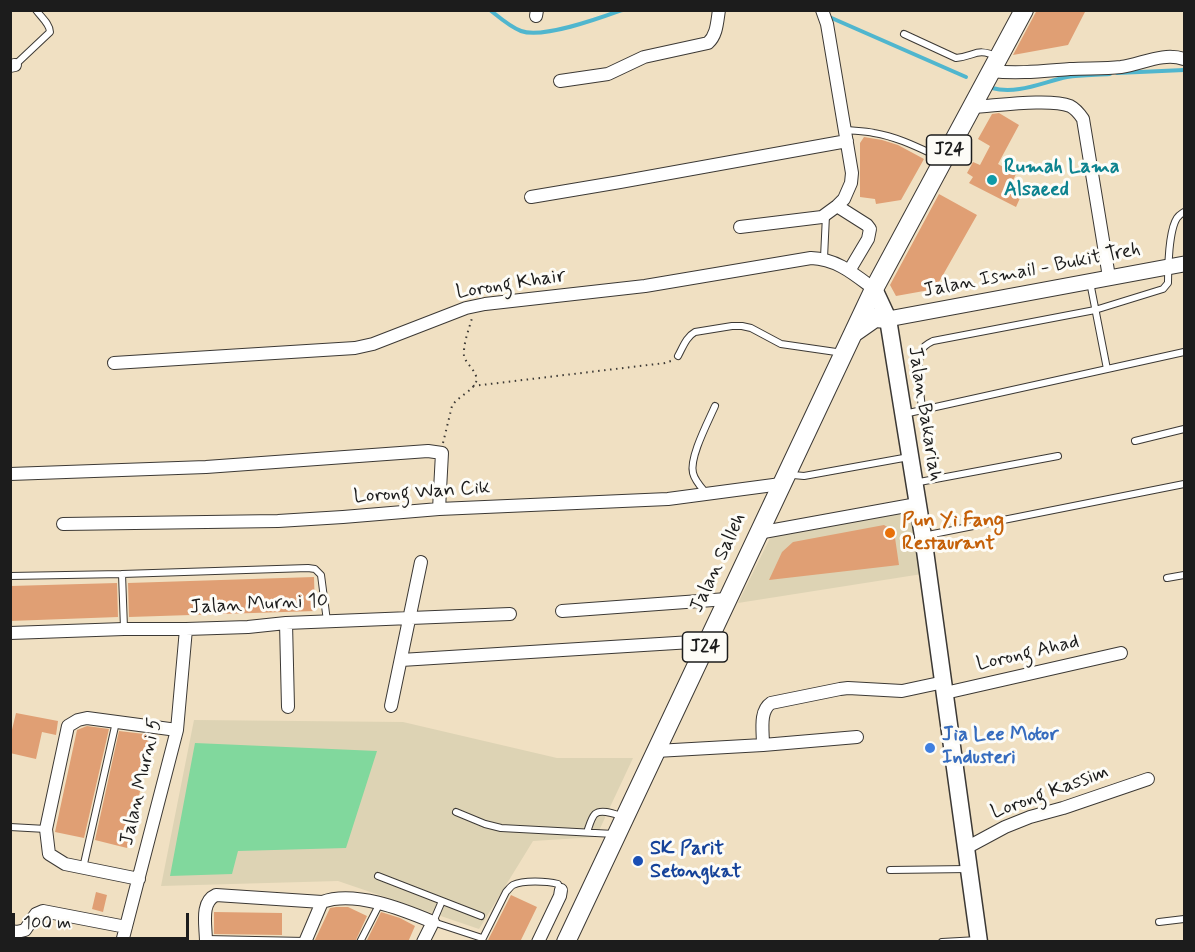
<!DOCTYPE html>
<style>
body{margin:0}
#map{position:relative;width:1195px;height:952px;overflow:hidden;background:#f0e0c2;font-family:Mynerve,sans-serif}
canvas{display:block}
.frame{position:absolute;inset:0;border:12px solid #1c1c1c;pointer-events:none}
.scale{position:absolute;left:12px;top:913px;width:177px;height:27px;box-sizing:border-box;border:3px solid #1c1c1c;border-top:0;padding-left:8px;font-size:18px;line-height:21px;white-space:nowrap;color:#1c1c1c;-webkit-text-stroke:4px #fdfcf7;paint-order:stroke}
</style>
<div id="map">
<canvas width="1195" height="952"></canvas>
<div class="frame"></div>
<div class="scale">100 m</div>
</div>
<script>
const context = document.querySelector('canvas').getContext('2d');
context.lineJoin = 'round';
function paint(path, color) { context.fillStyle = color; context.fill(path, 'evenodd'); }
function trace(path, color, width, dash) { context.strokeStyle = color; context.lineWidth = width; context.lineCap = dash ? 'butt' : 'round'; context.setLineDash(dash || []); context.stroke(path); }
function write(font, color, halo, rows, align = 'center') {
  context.font = font + ' Mynerve,sans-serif'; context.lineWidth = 6; context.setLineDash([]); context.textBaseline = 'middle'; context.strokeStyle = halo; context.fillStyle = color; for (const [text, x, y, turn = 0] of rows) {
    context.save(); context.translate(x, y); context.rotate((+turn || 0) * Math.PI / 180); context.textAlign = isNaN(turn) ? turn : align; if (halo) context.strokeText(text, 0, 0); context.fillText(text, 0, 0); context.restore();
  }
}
const built = new Path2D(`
 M911 511 922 574 738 603 771 536Z
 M194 720 403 722 557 758H633L596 837 533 841 479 929 338 881 161 886Z`);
const green = new Path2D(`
 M195 743 377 751 346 848 238 851 232 874 170 876Z`);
const stream = new Path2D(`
 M490 10C500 18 510 27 521 31 543 39 600 18 622 10
 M827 16 966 77
 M1117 73 1184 70
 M992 88C1017 95 1043 82 1067 77 1081 75 1096 75 1110 74`);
const building = new Path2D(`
 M1037 10H1086L1068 45 1013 55Z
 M999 113 1019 125 998 164 1016 174 1012 183 1024 189 1016 207 969 183 973 177 967 173 973 162 980 165 990 146 978 139 992 114Z
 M864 137 882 140 898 145 924 159 901 200 876 204 875 199 860 197V143Z
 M939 194 977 215 935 289 896 296 890 285Z
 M884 525 894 531 899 565 769 580 782 552 793 542Z
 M314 577 315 611 129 617 128 583Z
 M117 583 118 617 10 621V586Z
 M16 713 58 721 56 735 42 732 36 759 10 753V738Z
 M87 726 109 729 84 838 55 832 77 730Z
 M119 731 153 735 127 848 95 840Z
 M96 892 107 895 103 912 92 909Z
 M511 895 537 907 520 942H487Z
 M336 907H348L367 916 355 942H314L330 908Z
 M214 912 282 913V935L214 934Z
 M381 912 400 918 415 926 408 942H366Z`);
const path = new Path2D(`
 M473 386 665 363 671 361
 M443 443 452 406C457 397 473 391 476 382 479 372 466 365 464 356 463 344 469 329 472 318`);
const service = new Path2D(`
 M904 34 956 58C976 56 976 47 998 57
 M15 65 50 32C50 24 41 17 36 10
 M846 130C855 131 865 131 874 133 898 137 919 148 941 158
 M824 258 826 215
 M1090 282 1107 369
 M678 356C683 347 686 337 695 332L732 326H742L751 328 781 344 843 353
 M922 410C921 394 915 363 922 350 924 345 929 343 933 341L1095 310 1163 289 1168 283C1168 268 1169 230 1177 218 1179 215 1181 214 1184 212
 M904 414 1184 352
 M1135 441 1184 429
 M790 473 793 475 804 476 909 457
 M914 483 1058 456
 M706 493C701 487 695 481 693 473 689 458 708 422 715 406
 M923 536 1184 484
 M122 574 124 628
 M10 576 122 574 308 568 315 569 321 575 327 621
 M1167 578 1184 575
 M456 812 485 824 501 828 614 834
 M10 827 46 829
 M587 832C589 827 591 818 595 814 602 808 617 815 624 817
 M83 868 116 722
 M890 870 969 869
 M378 876 481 916
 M442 901 433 922 482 938
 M1159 922 1184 919
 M206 939 305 941
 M360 942 380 903
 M481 942 506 892C508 890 511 886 513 885 523 880 547 881 558 884L561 890
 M942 942 978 940`);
const minor = new Path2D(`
 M536 16 537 10
 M10 66 15 65
 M991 71C1018 74 1043 71 1070 69 1087 68 1104 69 1121 67 1142 64 1163 52 1184 59
 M560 81 608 74 644 57 708 43C717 35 717 22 719 10
 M972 107C995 106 1050 98 1070 106 1076 109 1079 113 1083 119L1109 277
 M531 197 620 182 847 141
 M837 206 867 225 870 229 868 239 849 271
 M740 227 822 217 837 206 844 199 851 183 852 173 827 24 822 10
 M114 363 355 348 373 344 466 308 485 304 645 286 811 258C837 259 854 274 874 289
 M10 474 206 467 428 451 442 453 439 509
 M63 524 278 521 343 517 439 509 668 499 781 484
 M758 533 917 504
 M562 611 727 599
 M286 623 288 707
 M10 633 124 629H186L248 627 286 623 510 614
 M401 660 708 641
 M945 693 1121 653
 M391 706 421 562
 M763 745C763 731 759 711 771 703L840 689 848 688 902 691 944 682
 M656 751 763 745 857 737
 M966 848 1005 827 1030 817 1063 808 1148 779
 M139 879 65 864 49 854 46 829 68 726 78 720 87 718 177 730
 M10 931 17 932 25 930 36 914 43 911 126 927
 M122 942 177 730 186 629
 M206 942C206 926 200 902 216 895L322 902C354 890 402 909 433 922L423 942
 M305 942 322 902
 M538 942 560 896 561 890`);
const tertiary = new Path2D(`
 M888 319 1184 264`);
const secondary = new Path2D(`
 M874 289 888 319 923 536 979 942`);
const primary = new Path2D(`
 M855 332 875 318 888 319
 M566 942 874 289 1024 10`);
const markers = [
 [992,180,6,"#0f9aa8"],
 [890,533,6,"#e8710a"],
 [930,748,6,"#3f7fe0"],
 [638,861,6,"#1a4fb4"]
];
const shields = [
 [949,150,45],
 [705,647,45]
];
const shieldNames = [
 ["J24",949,150],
 ["J24",705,647]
];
const cultureNames = [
 ["Rumah Lama",1004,168],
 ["Alsaeed",1004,191]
];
const streetNames = [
 ["Jalan Ismail - Bukit Treh",1032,271,-11],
 ["Lorong Khair",511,285,-9],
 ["Jalan Bakariah",924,414,81],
 ["Lorong Wan Cik",422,493,-4],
 ["Jalan Salleh",719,563,-65],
 ["Jalan Murni 10",259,605,-3],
 ["Lorong Ahad",1028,654,-13],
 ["Jalan Murni 5",142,782,-77],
 ["Lorong Kassim",1050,793,-20]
];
const foodNames = [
 ["Pun Yi Fang",902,522],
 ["Restaurant",902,545]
];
const shopNames = [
 ["Jia Lee Motor",942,736],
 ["Industeri",942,759]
];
const transitNames = [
 ["SK Parit",650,850],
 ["Setongkat",650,873]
];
paint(built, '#ddd3b4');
paint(green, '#81d89d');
trace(stream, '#50b6ce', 4);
paint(building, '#e09f74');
trace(service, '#3c3935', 8);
trace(minor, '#3c3935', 14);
trace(tertiary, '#3c3935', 17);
trace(secondary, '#3c3935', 19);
trace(primary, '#3c3935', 20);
trace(path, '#3c3935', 2, [1.5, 4.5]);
trace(service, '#fff', 6);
trace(minor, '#fff', 12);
trace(tertiary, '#fff', 15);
trace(secondary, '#fff', 16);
trace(primary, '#fff', 18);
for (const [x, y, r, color] of markers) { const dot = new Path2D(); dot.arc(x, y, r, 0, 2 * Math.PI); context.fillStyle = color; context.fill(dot); trace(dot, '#fdfcf7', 2); }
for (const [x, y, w] of shields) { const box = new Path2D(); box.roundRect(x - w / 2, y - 15, w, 30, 4.5); context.fillStyle = '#fdfcf7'; context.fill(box); trace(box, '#1c1c1c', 1.5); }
write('bold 18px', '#1c1c1c', null, shieldNames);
write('bold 20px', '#0d838f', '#fdfcf7', cultureNames, 'left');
write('20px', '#1c1c1c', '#fdfcf7', streetNames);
write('bold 20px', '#c56008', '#fdfcf7', foodNames, 'left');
write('bold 20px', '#366cbe', '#fdfcf7', shopNames, 'left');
write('bold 20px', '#164399', '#fdfcf7', transitNames, 'left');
</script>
